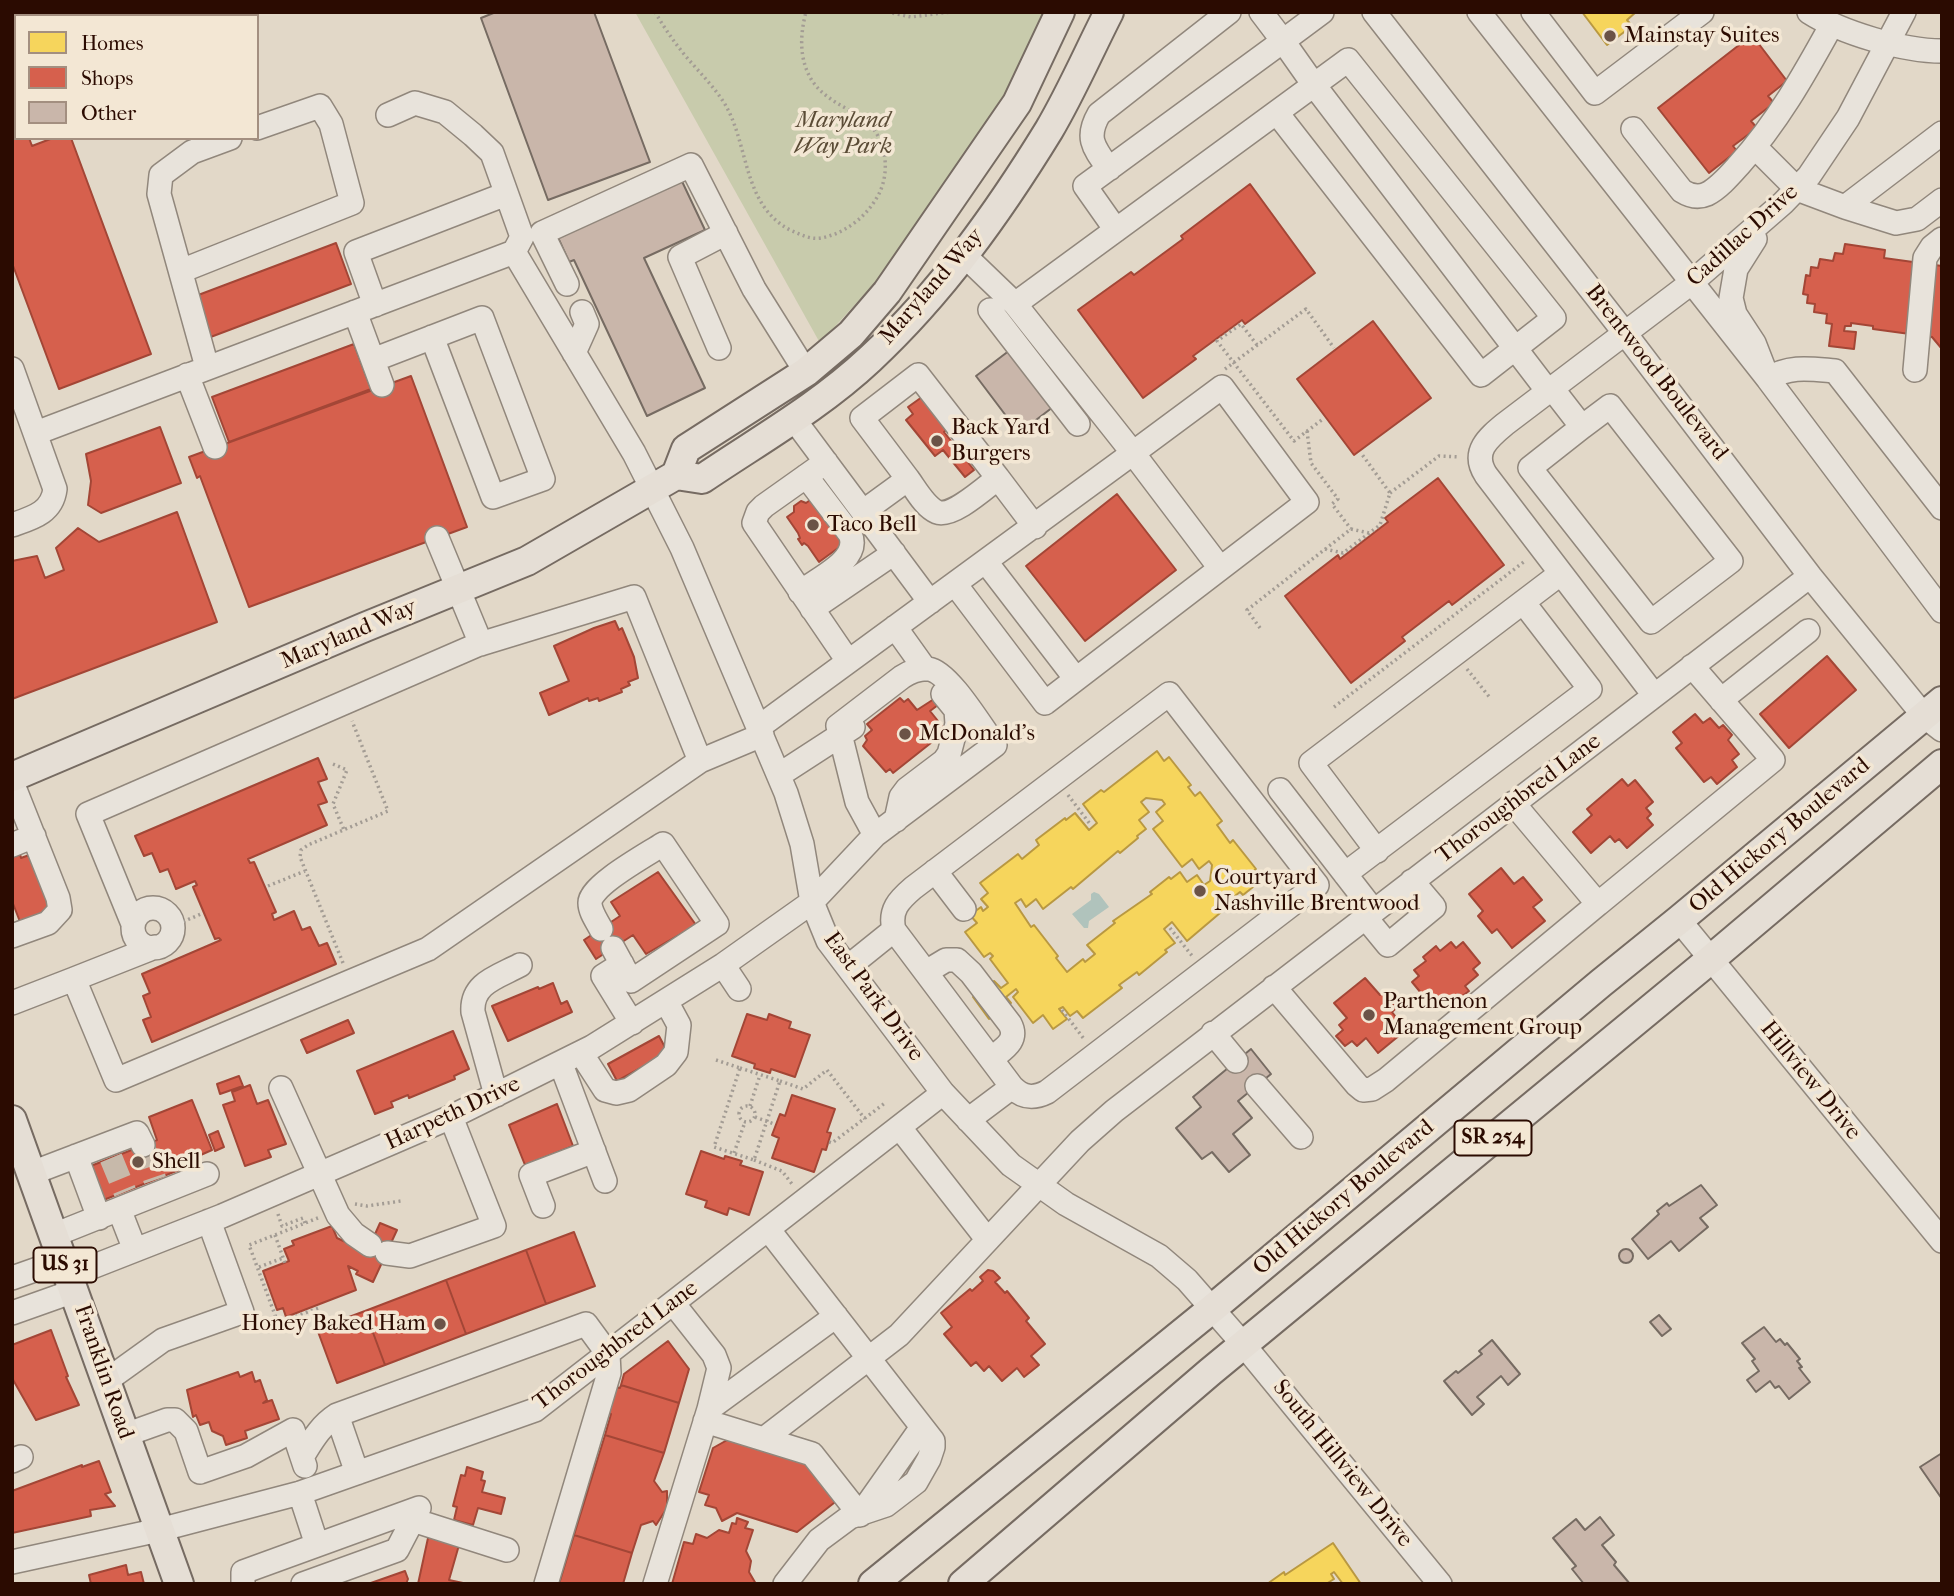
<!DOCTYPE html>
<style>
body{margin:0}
#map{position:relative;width:1954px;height:1596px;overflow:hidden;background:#e2d8c8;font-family:"IM FELL French Canon",serif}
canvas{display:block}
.frame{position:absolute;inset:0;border:14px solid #2b0b01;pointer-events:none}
.legend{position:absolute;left:14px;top:14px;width:245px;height:126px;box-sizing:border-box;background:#f3e7d4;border:2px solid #a38f80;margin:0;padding:9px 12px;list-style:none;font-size:21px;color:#2b0b01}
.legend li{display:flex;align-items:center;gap:14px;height:35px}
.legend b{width:35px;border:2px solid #a38f80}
</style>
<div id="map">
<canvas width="1954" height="1596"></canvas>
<div class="frame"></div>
<ul class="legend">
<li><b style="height:19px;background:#f6d55c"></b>Homes</li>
<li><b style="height:19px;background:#d6604d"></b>Shops</li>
<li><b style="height:19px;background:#c9b6aa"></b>Other</li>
</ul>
</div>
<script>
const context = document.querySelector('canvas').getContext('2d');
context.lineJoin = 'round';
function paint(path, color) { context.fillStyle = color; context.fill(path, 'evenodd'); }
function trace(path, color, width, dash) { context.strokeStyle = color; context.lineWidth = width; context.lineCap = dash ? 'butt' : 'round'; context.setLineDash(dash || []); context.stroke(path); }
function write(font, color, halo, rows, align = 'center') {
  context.font = font + ' "IM FELL French Canon",serif'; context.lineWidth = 7; context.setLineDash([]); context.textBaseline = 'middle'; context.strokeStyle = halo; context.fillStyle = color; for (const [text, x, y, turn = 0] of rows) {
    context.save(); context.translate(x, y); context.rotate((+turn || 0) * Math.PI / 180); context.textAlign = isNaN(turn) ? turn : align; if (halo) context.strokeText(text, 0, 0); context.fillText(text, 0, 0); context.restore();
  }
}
const green = new Path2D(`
 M635 12H1056L951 199 820 343Z`);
const water = new Path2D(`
 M1094 892 1099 894 1109 907 1089 921 1088 928H1084L1072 914 1091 900V894Z`);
const homes = new Path2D(`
 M1582 12H1636L1627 20 1632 26 1607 45Z
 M1157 751 1164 761 1169 757 1191 785 1188 787 1195 796 1200 792 1222 821 1217 825 1230 843 1233 840 1256 869 1250 874 1258 883 1243 895 1240 892 1231 899 1233 902 1187 941 1172 922 1164 929 1175 943 1165 950 1167 952 1139 975 1137 972 1119 985 1122 988 1083 1018 1077 1011 1070 1016 1063 1007 1059 1009 1067 1019 1053 1029 1043 1015 1033 1023 1013 997 1018 992 1016 989 1006 997 1011 1003 989 1019 973 997 994 981 1001 988 1008 983 990 959 993 956 990 953 984 957 965 932 977 923 970 915 981 907 983 911 988 907 981 899 988 893 980 883 1018 854 1022 859 1039 845 1036 840 1065 818 1066 820 1075 813 1089 830 1097 823 1083 804 1101 790 1104 792ZM1146 798 1162 800 1165 804 1156 812 1163 821 1153 829 1182 867 1192 859 1199 869 1209 861 1212 865 1210 881 1204 885 1197 875 1187 882 1180 872 1171 879 1169 877 1150 892 1152 894 1113 921 1115 923 1087 945 1095 954 1085 962 1083 959 1067 972 1056 958 1058 956 1034 925 1031 927 1015 903 1021 899 1026 907 1036 899 1043 909 1071 887 1073 889 1118 851 1120 853 1138 838 1137 836 1146 829 1139 820 1149 812 1141 802Z
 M1333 1543 1361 1584H1343L1334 1572 1331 1574 1334 1579 1326 1584H1267L1284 1572 1285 1575Z`);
const shops = new Path2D(`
 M12 12H59L60 15 16 16V31L12 32Z
 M1752 35 1787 81 1768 96 1774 103 1751 121 1757 128 1733 146 1737 151 1709 173 1658 108Z
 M16 115V138H29L32 146 53 138H71L151 354 59 389 12 263V116Z
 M1250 184 1315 273 1245 324 1242 320 1193 356 1196 359 1143 398 1078 310 1131 272 1134 275 1183 239 1181 236Z
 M336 243 351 284 208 338 193 297Z
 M1845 244 1885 250 1884 258 1942 266V349L1932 337 1873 329V326L1851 323V326H1845L1844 331 1856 332 1854 349 1829 346 1832 324 1826 323 1827 314 1814 312 1815 304 1807 303 1808 295 1803 294 1806 275 1810 276 1811 267 1818 268 1820 259 1833 261 1835 253 1843 254Z
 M1373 321 1431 398 1354 455 1297 379Z
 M354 344 371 389 229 442 212 397Z
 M411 376 467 527 249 607 200 476 197 478 189 457Z
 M922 397 947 429 944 432 974 470 965 477 943 450 935 456 906 420 913 414 908 407Z
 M160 427 181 483 101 513 88 505 91 481 86 454Z
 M1438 478 1504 565 1452 605 1449 601 1402 637 1405 641 1351 683 1285 596 1338 555 1340 559 1388 522 1385 518Z
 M1117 494 1176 570 1085 641 1026 566Z
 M813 498 845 543 819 562 808 546 804 543 802 545 798 539 800 538 798 533 787 517 794 512V506L801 501 806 503Z
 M177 512 217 622 12 699V561L37 556 45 578 64 570 56 548 78 528 99 542Z
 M615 621 619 630 622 628 634 657 638 678 628 682 630 685 621 689 622 692 599 701 598 698 589 701 588 698 549 715 540 693 569 681 554 646 594 628Z
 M1827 656 1856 690 1789 748 1760 714Z
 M900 698 904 702 908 699 917 710 934 699 938 705 930 711 946 731 893 773 890 769 886 772 863 746 867 740 865 736 872 730 867 724Z
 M1695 714 1703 723 1710 718 1719 728 1723 725 1732 735 1728 740 1739 754 1732 760 1737 767 1717 784 1711 777 1704 782 1676 748 1682 743 1673 732Z
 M318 758 327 779 318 782 327 802 318 805 327 825 248 859 250 863 254 862 276 912 272 914 274 920 294 911 302 930 310 927 319 946 327 943 336 964 152 1042 143 1020 151 1017 143 996 150 993 142 974 221 940 219 938 215 939 193 887 197 885 195 881 176 889 168 869 160 872 152 853 144 856 135 836Z
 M1622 779 1628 786 1635 780 1653 802 1646 808 1651 814 1647 818 1653 825 1627 848 1619 839 1615 842 1610 836 1591 853 1573 832 1592 815 1587 809Z
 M20 854 21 858 32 854 51 906 46 918 22 927 12 901V857Z
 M1501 868 1514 884 1523 877 1542 900 1533 907 1545 921 1512 948 1497 929 1492 933 1478 916 1483 911 1469 894Z
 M658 872 696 925 646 954 633 935 596 959 584 940 620 916 611 902Z
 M1451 942 1456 948 1463 942 1480 963 1473 969 1478 975 1465 986 1469 991 1461 997 1458 994 1444 1006 1438 999 1431 1005 1412 982 1419 976 1414 970 1426 961 1423 957 1436 946 1440 951Z
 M1365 978 1380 995 1383 992 1396 1008 1392 1012 1406 1030 1378 1053 1366 1038 1357 1046 1352 1041 1345 1046 1336 1036 1343 1030 1339 1025 1347 1018 1334 1003Z
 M553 983 561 1004 567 1001 572 1012 508 1041 492 1006 538 987 539 989Z
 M747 1014 767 1020 769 1014 791 1022 789 1028 810 1035 795 1077 771 1069 770 1073 754 1068 755 1064 732 1056Z
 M348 1020 354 1033 307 1053 301 1040Z
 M453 1031 469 1069 454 1076 455 1079 409 1098 408 1095 391 1102 393 1107 375 1114 357 1071Z
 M659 1036 668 1053 617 1081 608 1064Z
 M239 1076 243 1086 220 1094 217 1084Z
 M250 1085 257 1104 268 1100 286 1144 268 1150 271 1157 245 1166 223 1105 235 1101 232 1092Z
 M792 1095 835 1109 827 1132 831 1133 826 1150 822 1149 814 1172 772 1158 779 1138 772 1135 780 1114 785 1116Z
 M192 1100 212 1150 187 1161 189 1166 96 1203 83 1169 157 1140 149 1117Z
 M557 1104 573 1146 525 1165 509 1125Z
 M218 1131 224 1147 215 1151 209 1135Z
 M701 1151 724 1159 725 1156 742 1161 740 1165 763 1172 749 1215 729 1208 727 1215 705 1207 707 1201 686 1194Z
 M380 1223 397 1230 373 1282 356 1274 358 1271 348 1266 356 1290 286 1317 283 1308 277 1310 263 1271 289 1261 284 1249 294 1245 292 1241 332 1226 337 1238 367 1252Z
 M574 1232 595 1286 546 1304 526 1250Z
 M526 1250 546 1304 466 1334 446 1280Z
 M988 1270 993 1271 1000 1278 995 1282 1005 1293 1007 1291 1029 1318 1026 1321 1045 1344 1031 1356 1039 1365 1024 1377 1017 1368 1002 1381 989 1366 984 1371 976 1362 971 1366 944 1334 952 1327 941 1313 970 1289 972 1291 983 1281 980 1277Z
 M446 1280 466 1334 385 1365 365 1311Z
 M365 1311 385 1365 337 1383 317 1329Z
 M51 1330 68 1376 66 1377 79 1405 36 1420 12 1378V1345Z
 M668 1341 689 1369 679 1403 621 1385 624 1374Z
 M238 1372 240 1377 252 1372 255 1382 260 1380 267 1400 263 1403 272 1400 279 1419 245 1431 247 1438 226 1445 223 1436 212 1431 209 1422 200 1425 196 1415 193 1417 187 1390Z
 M621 1385 679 1403 664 1453 605 1435 611 1414 607 1413 615 1387 620 1388Z
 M605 1435 664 1453 654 1481 662 1492 667 1491V1508L656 1525 653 1521 641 1525 632 1553 574 1535Z
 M729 1439 812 1465 839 1499 797 1532 737 1513 722 1521 716 1508 705 1505 709 1495 699 1492 713 1448Z
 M99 1461 111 1492 105 1494 115 1506 90 1510 91 1516 12 1533V1491L82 1465V1467Z
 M467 1467 483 1472 481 1480 485 1481 482 1492 505 1498 501 1514 478 1508 473 1525 454 1520 457 1507 453 1506 461 1475 465 1476Z
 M737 1518 748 1522 745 1528 753 1530 746 1551 751 1561 749 1572 756 1584H672L684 1542 693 1544 696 1534 707 1538 719 1530 729 1533 732 1523 736 1524Z
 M574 1535 632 1553 623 1584H559Z
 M431 1537 459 1545 449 1580 463 1583 418 1584 428 1538Z
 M126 1565 128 1575 141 1572 144 1584H91L89 1575Z
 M405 1571 408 1579 406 1584H368Z`);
const building = new Path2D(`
 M496 12H594L650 162 548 200 481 18Z
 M679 175 705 230 644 258 705 388 647 416 574 260 569 262 556 233Z
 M1010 350 1053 407 1019 433 976 376Z
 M1251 1049 1271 1074 1238 1101 1252 1118 1233 1134 1250 1155 1229 1172 1212 1152 1202 1159 1176 1128 1201 1107 1193 1097Z
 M1701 1185 1717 1205 1700 1218 1708 1227 1679 1251 1671 1241 1648 1259 1632 1239 1659 1214 1657 1211 1667 1203 1669 1206Z
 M1619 1256a7 7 0 1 1 14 0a7 7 0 1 1-14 0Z
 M1659 1315 1671 1329 1662 1336 1650 1322Z
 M1764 1327 1776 1342 1780 1339 1785 1345 1787 1343 1800 1359 1797 1361 1802 1367 1799 1368 1810 1382 1789 1399 1779 1386 1775 1388 1770 1381 1756 1392 1747 1380 1759 1371 1752 1361 1755 1359 1742 1343Z
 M1492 1340 1520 1374 1508 1385 1501 1376 1477 1397 1484 1404 1472 1415 1444 1381 1456 1371 1458 1373 1482 1354 1479 1351Z
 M1942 1453V1499L1920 1467Z
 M1600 1517 1614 1535 1602 1545 1616 1562 1614 1565 1630 1584H1584L1572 1569 1576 1566 1553 1538 1576 1519 1585 1530Z`);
const minorTunnel = new Path2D(`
 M143 1145 155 1180
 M111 1158 125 1192`);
const path = new Path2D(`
 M655 12C665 29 676 45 689 60 702 75 716 89 726 106 749 147 743 205 790 230 800 234 810 240 821 238 843 234 864 219 876 199 891 176 888 140 866 121 847 107 824 100 811 79 799 58 800 35 806 12
 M887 12 911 17 950 12
 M1257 345 1241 324 1217 341 1294 441 1323 419
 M1225 369 1306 309 1334 348
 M1307 431 1311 463 1338 499 1332 504 1351 529
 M1390 493 1439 456 1460 457
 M1325 549 1343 553 1380 525 1390 493 1361 453
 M1260 628 1247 610 1351 529 1369 533
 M1467 669 1491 699
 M1334 707 1525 561
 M333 764 347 770 333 804 344 830
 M1068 795 1090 824
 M268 886 305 871
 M173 926 201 914
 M1170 928 1193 957
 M343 963 300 857 301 850 308 845 388 811 352 721
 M1062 1010 1084 1039
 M716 1060 740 1068
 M740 1068 780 1081 754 1160 714 1147Z
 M780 1081 803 1089 827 1070 865 1119
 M739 1114a8 8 0 1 1 16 0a8 8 0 1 1-16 0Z
 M750 1106 760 1075
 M755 1117 774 1124
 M829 1142 832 1143 885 1103
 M734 1153 745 1122
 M754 1160 782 1171 792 1184
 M355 1204 367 1206 401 1201
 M278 1214 282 1226 303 1218 305 1223
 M318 1218 249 1245 278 1323 321 1307
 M275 1235 285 1263
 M259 1267 283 1258`);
const minor = new Path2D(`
 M80 12V16
 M1322 12 1283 41 1314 85 1547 390
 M1374 12 1624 332 1810 576 1924 716 1942 730
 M1479 12 1768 379 1942 611
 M1533 12 1595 93 1702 12
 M1809 12C1842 33 1903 51 1942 51
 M12 64 16 63
 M388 115 415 103 445 112 473 135 492 153 522 237 514 252
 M1633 129 1682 191C1690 196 1698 198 1707 194 1719 188 1730 175 1739 165 1777 123 1804 75 1831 26
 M1755 147 1797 189 1845 207 1942 133
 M1109 169C1094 148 1085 138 1099 114L1229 12
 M1845 207 1896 223 1917 219 1942 200
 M1116 230 1085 186 1283 41 1261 12
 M1755 239 1736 269 1731 298 1735 314 1754 343 1768 379C1789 365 1811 369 1835 371L1942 508
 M181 271 352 203 331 124 320 106 257 128
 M567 284 542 233 691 165 754 289 806 372
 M1015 304 1348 60 1554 318 1481 375 1277 113
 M375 305 356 252 506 194
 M990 310 1078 424
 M355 312 382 385
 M719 348 680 257 726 233
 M574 353 587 324 582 312
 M373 360 482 318 543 479 493 497 432 337
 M207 367 159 194 161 175 192 152 230 138
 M12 369 55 489C52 513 32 518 12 525
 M1915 370 1925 258 1932 247 1942 239
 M187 375 215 447
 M1551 387 1582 427 1610 406 1731 561 1651 622 1530 468 1582 427
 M793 418 930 602
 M36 433 514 252 634 453 682 548 786 793 802 844 812 902 828 941 943 1093 1011 1165 1066 1204 1159 1256 1187 1280 1243 1344 1440 1584
 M826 462 764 506 758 512 754 523 848 661
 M998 478 1035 527
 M864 511 908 479C916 490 925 507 937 512 952 518 986 487 998 478L918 375 862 418 908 479
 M437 538 481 644
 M986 562 1076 679
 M955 584 1045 703 1307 502 1222 387 1133 453 1220 568
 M800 592C818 579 862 559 850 534L806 476
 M812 609 894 553
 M895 627 925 669
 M1654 695 1486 475C1471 452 1488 438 1505 424L1691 283 1783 203 1809 176 1848 118 1904 12
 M1721 700 1808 631
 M759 727 1133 453 1015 304 965 256
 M779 775 853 727
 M12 782 58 898 60 910 48 923 12 936
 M1280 790 1373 910
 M896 820 901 797 907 789 944 761 949 754 957 724 956 710 943 694
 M12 845 34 836
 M1377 851 1311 763 1560 574
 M935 871 964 909
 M1345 874 1590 689 1523 602
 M1598 904 1773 760 1692 666
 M133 928a20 20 0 1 1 40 0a20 20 0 1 1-40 0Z
 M1365 917 1388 945 1434 907 1412 881
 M1679 920 1942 1241
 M133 924 88 814 477 645 634 597 700 761
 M601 929C597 921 590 912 590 903 589 886 648 854 663 844L717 924 631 981 613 948
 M155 947 74 979 116 1080 428 949 700 761 762 735
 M622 964 603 976 632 1023
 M723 965 739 989
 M848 967 894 930
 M926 972 946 960H957L971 973 1010 1024C1019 1041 1003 1049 991 1059
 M1274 987 1357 1085 1363 1090 1372 1089 1386 1080 1598 904 1513 803
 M12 1003 74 979
 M1213 1033 1236 1061
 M581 1053 605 1090 616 1093 629 1090 666 1065 676 1052 679 1025 666 1001
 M561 1064 605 1181
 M1257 1086 1301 1137
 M281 1088 338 1215 354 1234 370 1245
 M496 1095 473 1012C471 983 498 977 520 965
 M968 1120 1012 1087C1023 1098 1033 1099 1047 1092L1317 885 1169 694 913 888C899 900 889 910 894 930L1012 1087
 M900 1128 987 1239
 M76 1156 99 1218
 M32 1173 137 1133 143 1145
 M543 1206 531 1175 594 1151
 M119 1209 135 1250
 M768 1229 933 1441V1447L929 1459 916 1482 886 1505 850 1517 819 1540 785 1584
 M54 1235 207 1174
 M387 1253 410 1256 494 1226 451 1117
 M69 1276 222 1216 451 1117 592 1047 723 965 812 902 875 835 995 745C982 728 949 672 929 669 919 668 910 672 902 677L838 726 857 802 875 835
 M12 1278 63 1260
 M12 1313 74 1291
 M106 1381 163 1340 242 1312 209 1221
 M709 1409 836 1316
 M337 1415 357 1473
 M705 1421 812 1454 860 1515 922 1427
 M125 1435 167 1420H175L186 1431 200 1472 246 1456 293 1430 305 1466
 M765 1438 899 1335 1080 1141 1114 1111 1810 576
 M302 1457C312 1441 320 1426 337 1415L586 1324 608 1354 609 1373 546 1584
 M12 1461 21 1457
 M300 1493 317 1545
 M413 1520 507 1550
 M12 1562 159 1530 300 1493 535 1410 943 1093
 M243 1584V1572L419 1508 397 1550 303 1584
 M655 1584 709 1409 719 1368 714 1355 673 1303`);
const major = new Path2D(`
 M676 475 702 479C758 441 820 406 870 359 941 293 998 213 1049 130 1071 93 1089 51 1109 12
 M12 777 365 627 527 561 676 475 686 449 806 372 851 334 887 292 1017 103 1060 12
 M12 1120 179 1584
 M873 1584 1213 1308 1601 983 1679 920 1942 701
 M963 1584 1210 1372 1711 959 1942 764`);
const markers = [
 [1610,36,7,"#6b5347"],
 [937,441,7,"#6b5347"],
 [813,525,7,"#6b5347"],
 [905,734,7,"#6b5347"],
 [1200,891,7,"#6b5347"],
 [1369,1015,7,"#6b5347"],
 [138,1162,7,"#6b5347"],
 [440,1324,7,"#6b5347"]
];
const shields = [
 [1493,1138,77],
 [65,1265,63]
];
const shieldNames = [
 ["SR 254",1493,1138],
 ["US 31",65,1265]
];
const poiNames = [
 ["Mainstay Suites",1624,36],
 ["Back Yard",951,428],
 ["Burgers",951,454],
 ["Taco Bell",827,525],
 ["McDonald's",919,734],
 ["Courtyard",1214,878],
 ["Nashville Brentwood",1214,904],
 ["Parthenon",1383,1002],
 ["Management Group",1383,1028],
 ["Shell",152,1162],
 ["Honey Baked Ham",426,1324,"right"]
];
const parkNames = [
 ["Maryland",843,121],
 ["Way Park",843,147]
];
const streetNames = [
 ["Cadillac Drive",1743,236,-42],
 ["Maryland Way",932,287,-49],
 ["Brentwood Boulevard",1656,373,52],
 ["Maryland Way",349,635,-23],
 ["Thoroughbred Lane",1519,799,-37],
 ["Old Hickory Boulevard",1780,836,-40],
 ["East Park Drive",873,997,54],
 ["Hillview Drive",1810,1081,51],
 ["Harpeth Drive",453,1114,-25],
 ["Old Hickory Boulevard",1344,1198,-40],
 ["Thoroughbred Lane",616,1346,-37],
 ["Franklin Road",103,1372,71],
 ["South Hillview Drive",1342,1464,51]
];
paint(green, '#c8cbac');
paint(water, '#b0c3bc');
paint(homes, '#f6d55c');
trace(homes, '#b99841', 2);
paint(shops, '#d6604d');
trace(shops, '#a34636', 2);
paint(building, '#c9b6aa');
trace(building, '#766b62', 2);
trace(minorTunnel, '#c7b9aa', 23, [23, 11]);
trace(minor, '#91877c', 26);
trace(major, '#766b62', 32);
trace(path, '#a39c94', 3.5, [2, 3.5]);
trace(minor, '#e8e3db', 23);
trace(major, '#e5ded5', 28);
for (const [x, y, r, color] of markers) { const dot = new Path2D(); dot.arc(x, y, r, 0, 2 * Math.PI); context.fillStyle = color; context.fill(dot); trace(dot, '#f3e7d4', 2.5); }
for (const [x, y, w] of shields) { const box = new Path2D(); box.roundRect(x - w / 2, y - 17.5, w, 35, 5); context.fillStyle = '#f3e7d4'; context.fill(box); trace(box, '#2b0b01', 2); }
write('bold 21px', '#2b0b01', null, shieldNames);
write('23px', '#2b0b01', '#f3e7d4', poiNames, 'left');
write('italic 23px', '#5a4b35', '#f3e7d4', parkNames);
write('23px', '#2b0b01', '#f3e7d4', streetNames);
</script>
